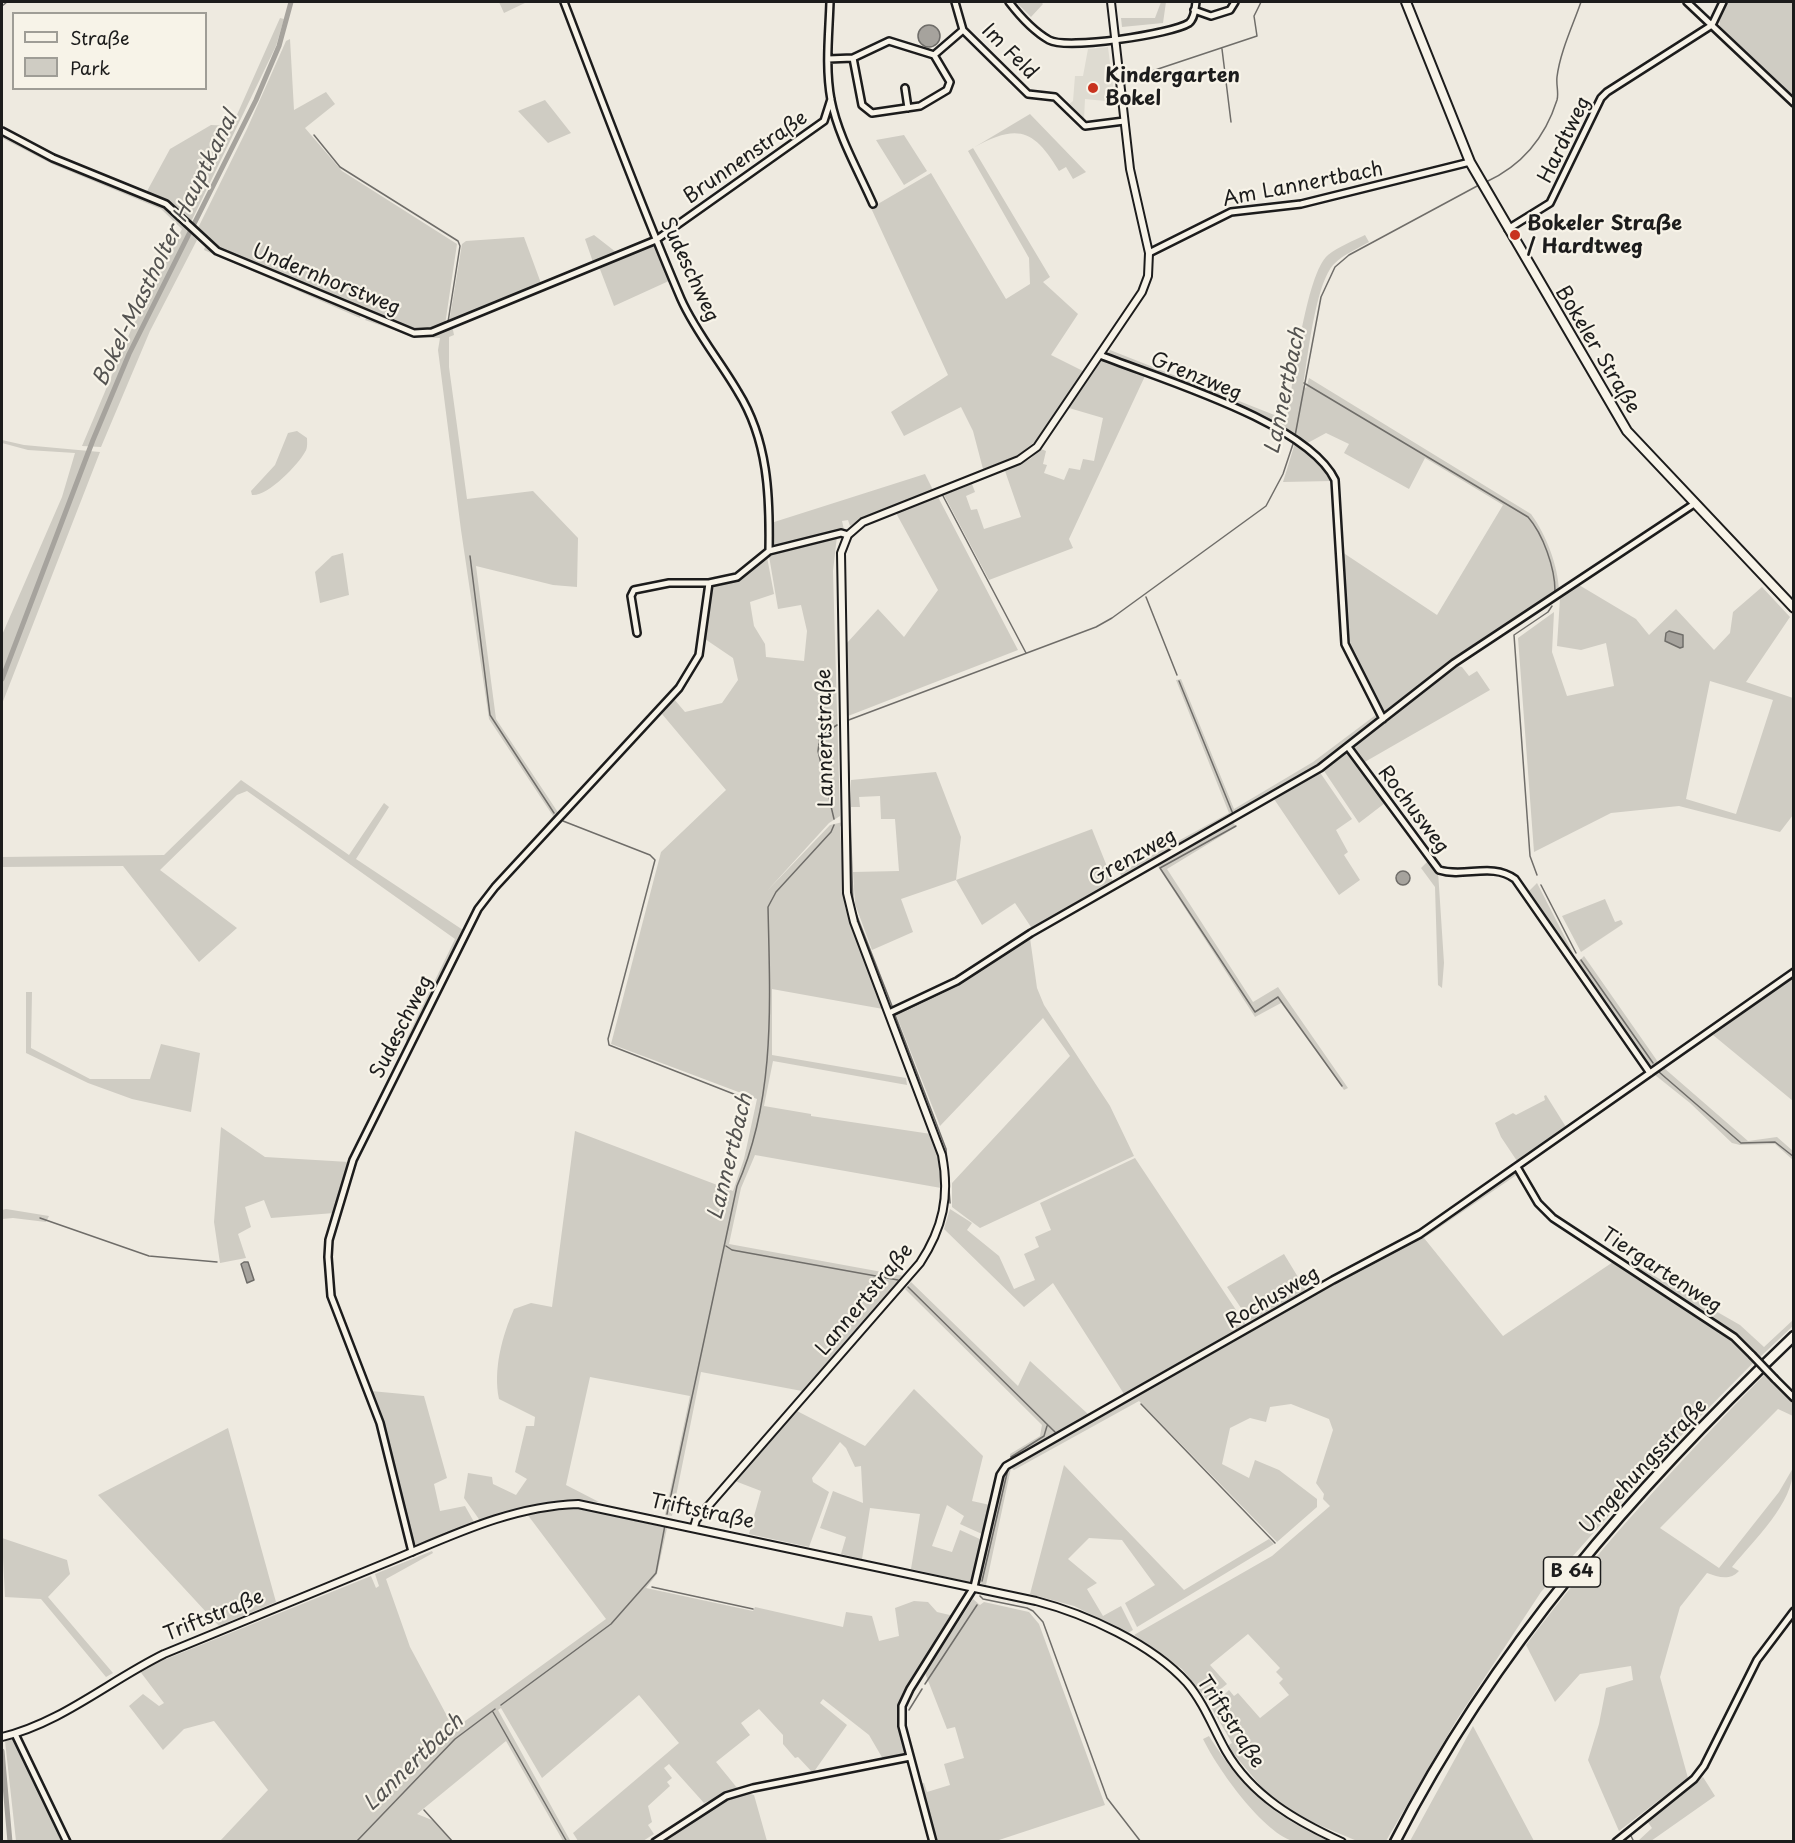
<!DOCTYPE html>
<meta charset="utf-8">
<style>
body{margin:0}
#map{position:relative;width:1795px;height:1843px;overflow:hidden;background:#eeeae0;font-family:"Playpen Sans",sans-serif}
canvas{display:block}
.frame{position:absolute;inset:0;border:3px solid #1c1c1c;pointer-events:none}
.legend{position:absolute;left:12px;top:12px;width:195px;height:78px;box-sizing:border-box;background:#f7f3e8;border:2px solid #9f9d96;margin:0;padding:8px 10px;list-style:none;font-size:18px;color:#1c1c1c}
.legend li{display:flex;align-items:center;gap:12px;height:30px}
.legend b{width:30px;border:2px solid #9f9d96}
</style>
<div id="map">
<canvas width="1795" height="1843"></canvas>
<div class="frame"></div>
<ul class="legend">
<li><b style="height:8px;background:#f7f3e8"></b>Straße</li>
<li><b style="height:16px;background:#cfccc3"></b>Park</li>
</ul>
</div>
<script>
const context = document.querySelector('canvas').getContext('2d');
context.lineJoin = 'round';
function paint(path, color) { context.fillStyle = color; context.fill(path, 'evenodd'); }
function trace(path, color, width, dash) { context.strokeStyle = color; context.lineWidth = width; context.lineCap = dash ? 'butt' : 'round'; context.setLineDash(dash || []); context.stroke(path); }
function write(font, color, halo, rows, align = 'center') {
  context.font = font + ' "Playpen Sans",sans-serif'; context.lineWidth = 4.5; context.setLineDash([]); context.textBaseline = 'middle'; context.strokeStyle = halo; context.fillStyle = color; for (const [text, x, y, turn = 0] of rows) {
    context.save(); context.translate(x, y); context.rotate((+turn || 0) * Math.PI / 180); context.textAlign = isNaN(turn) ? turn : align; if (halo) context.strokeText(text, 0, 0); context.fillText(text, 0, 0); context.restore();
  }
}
const built = new Path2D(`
 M1108 47 1115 102 1085 99 1084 120 1080 119 1067 106 1073 101 1075 76H1083L1088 49Z`);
const green = new Path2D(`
 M499 2H527L504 13Z
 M1016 2H1041L1043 4 1031 17Z
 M1161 2H1166L1163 23 1122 27 1121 18H1155Z
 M1728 2H1793V98L1720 26 1719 18Z
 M280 18 284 19 276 46 190 224 167 202 146 193 170 149 211 125 232 126Z
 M290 39 294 110 326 92 335 104 305 128 342 171 457 244 445 325 432 330 415 331 217 250 197 230 247 129 286 41Z
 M545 100 571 133 548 143 518 111Z
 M1030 114 1086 172 1073 179 1066 167 1059 171C1033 128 1017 124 973 148L1050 277 1043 282 1078 314 1051 355 1083 371 1037 440 1017 456 983 469 973 431 961 407 904 436 891 412 948 375 871 208 931 173 1006 299 1030 284 1029 258 968 151Z
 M2 133 164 206 197 240 150 331 101 447 82 446 131 330 182 229 161 209 52 164 2 138Z
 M904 135 927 171 904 185 876 140Z
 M594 235 621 256 656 242 671 280 614 306 598 264 594 265 585 239Z
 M1365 235 1369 242C1357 249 1344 254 1334 264 1315 284 1308 358 1303 386L1306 388 1309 378 1531 514C1546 534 1558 566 1559 590L1466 651 1387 712 1381 710 1349 644 1342 552 1437 615 1503 505 1425 458 1409 489 1344 453 1349 444 1326 433 1304 445C1264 407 1161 376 1107 355L1110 350 1287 420C1292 388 1306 273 1328 255 1338 247 1353 241 1365 235Z
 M524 237 542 286 449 323 462 244 466 241Z
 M205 247 361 312 360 318 204 250Z
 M367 316 414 334 452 325 454 335 449 337V367L467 499 533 491 578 538 577 587 553 585 476 566 496 719 559 814 546 829 544 827 553 816 489 719 461 530 438 350 440 338 414 337 365 320Z
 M1102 360 1145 376 1069 539 1073 548 989 580 944 495 972 484 975 492 966 496 971 510 977 509 984 529 1021 517 1005 471 1030 459 1041 449 1046 451 1043 464 1047 465 1044 473 1064 480 1069 468 1080 470 1083 459 1094 461 1103 418 1069 408Z
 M297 431 307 438C307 442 308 448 305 452 298 465 267 497 252 495L251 491 275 465 288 433Z
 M2 440 24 445 100 452 2 704V682L18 640 15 639 2 676V635L62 497 75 453 28 450 2 443Z
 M1295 443 1327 470 1332 481 1283 482Z
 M925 474 933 490 862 518 850 526 848 520 842 521 844 530 840 531 774 547 770 544 771 523Z
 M938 497 1018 650 848 716 846 644 878 609 904 637 938 590 896 513Z
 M837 536 833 571 840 816 829 823 767 891 830 825 843 822 840 827 845 907 883 1009 772 989V1055L906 1078 907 1085 773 1061 764 1106 811 1114V1116L931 1134 938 1155 941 1188 755 1155 741 1188 729 1244 904 1276 802 1391 701 1372 672 1516 665 1515 690 1396 590 1377 566 1485 599 1502C556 1500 521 1505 481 1522L464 1498 468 1473 492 1477 493 1484 516 1495 527 1479 515 1472 526 1426H534L535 1417 499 1399C493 1370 502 1336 514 1309L531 1303 552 1307 575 1131 733 1191 744 1159 757 1099 611 1044 661 852 726 790 662 714 674 699 685 712 722 703 738 680 733 658 705 639 710 586 726 582 767 557 774 594 750 602 754 626 765 644 766 657 804 661 807 631 801 605 778 609 769 556 779 550Z
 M343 553 349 595 320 603 315 572 332 556Z
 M1579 585 1636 619 1649 635 1676 609 1714 650 1730 633 1733 612 1762 587 1790 617 1746 682 1793 698V815L1780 832 1679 806 1611 813 1534 852 1518 638 1554 612 1552 652 1567 696 1614 686 1606 643 1581 650 1557 646 1560 598ZM1710 681 1773 700 1736 814 1686 799Z
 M1457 666 1462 667 1469 676 1477 671 1490 690 1363 763 1353 749 1354 744Z
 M1181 679 1234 809 1313 762 1377 714 1378 720 1319 767 1122 879 1120 873 1229 813 1176 680Z
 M1344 751H1349L1385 803 1359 823 1322 768Z
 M1319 771 1352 819 1336 830 1348 852 1344 855 1360 880 1339 895 1274 799Z
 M936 772 961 837 956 880 1092 829 1114 884 1033 930 1015 903 982 925 956 880 901 899 913 932 872 950 855 904 853 872 899 871 895 819H881L880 796 859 797 860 807H851V780Z
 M241 780 349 855 384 803 389 807 356 859 466 932 407 1043 406 1040 455 939 247 791 237 795 160 870 237 928 199 962 123 866 2 867V857L164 855Z
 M1233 822 1236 827 1167 869 1253 1002 1278 987 1348 1088 1344 1090 1281 1003 1255 1017 1157 865Z
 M1428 861 1438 871 1444 963 1442 988 1438 985 1435 887 1421 868Z
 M1537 883 1574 955 1528 892Z
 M1605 899 1615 922 1621 920 1623 924 1581 952 1562 916Z
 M1026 938H1030L1037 988 1044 1005 1110 1106 1134 1156 980 1228 952 1207V1183L1070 1056 1043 1018 940 1126 895 1012 958 982Z
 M1584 956 1658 1062 1651 1067 1578 962Z
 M1793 978V1101L1713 1035Z
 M26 992H32L31 1048 90 1079H150L161 1044 200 1053 191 1112 132 1099 88 1083 26 1053Z
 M1664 1068 1748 1141 1777 1137 1793 1151V1160L1775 1144 1740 1145 1732 1143 1690 1103 1655 1075Z
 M1546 1095 1566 1127 1517 1161 1501 1137 1495 1123 1513 1113 1516 1115 1545 1100 1544 1096Z
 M221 1127 265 1157 349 1162 334 1213 271 1218 264 1200 245 1207 251 1227 238 1234 246 1258 220 1263 214 1222Z
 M1135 1158 1248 1328 1241 1332 1242 1335 1422 1236 1515 1172 1518 1174 1424 1238 1503 1336 1613 1262 1731 1339 1754 1362 1666 1451 1541 1592 1456 1721 1386 1841H1357L1300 1817 1264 1790 1227 1746 1232 1743 1211 1707 1229 1690 1234 1696 1238 1693 1260 1718 1289 1695 1279 1683 1283 1679 1276 1672 1280 1668 1248 1634 1210 1665 1227 1684 1207 1700 1182 1669 1134 1635 1272 1556 1330 1506 1323 1499 1324 1494 1316 1483 1333 1430 1329 1419 1291 1404 1270 1407 1266 1422 1250 1418 1230 1428 1222 1464 1249 1478 1255 1460 1279 1470 1317 1499V1507L1277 1542 1139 1401 1014 1470 1011 1468 986 1585 979 1583 1003 1477 1011 1467 1010 1454 1040 1436 1042 1425 905 1289 911 1282 1018 1386 1030 1361 1088 1414 1124 1394 1053 1283 1024 1307 944 1229 950 1209 972 1223 967 1230 999 1256 1014 1289 1035 1280 1024 1254 1039 1247 1035 1237 1051 1230 1040 1203Z
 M6 1209 49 1216 46 1222 13 1218 2 1219V1210Z
 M1284 1254 1307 1292 1254 1322 1249 1320 1227 1287Z
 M1637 1266 1740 1325 1764 1347 1793 1320V1326L1760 1357 1736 1334 1636 1269Z
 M1764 1375 1793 1403V1416L1778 1409 1660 1528 1719 1568 1779 1492 1793 1468C1794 1503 1754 1540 1732 1567L1739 1571C1730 1581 1718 1577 1707 1573L1680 1607 1660 1677 1688 1778 1619 1831 1588 1760 1599 1724 1606 1688 1633 1680 1631 1666 1580 1674 1555 1702 1526 1645C1598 1549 1680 1461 1764 1375Z
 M914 1389 983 1456 972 1501 990 1505 982 1534 960 1524 964 1516 947 1505 932 1546 952 1552 960 1530 982 1540 972 1580 969 1582 911 1569 920 1514 870 1508 862 1559 841 1554 846 1537 820 1528 833 1491 863 1503 861 1466 855 1467 846 1448 840 1442 812 1478 813 1482 829 1492 809 1547 749 1534 761 1491 735 1481 797 1411 865 1446Z
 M371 1391 424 1396 447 1478 434 1484 440 1511 465 1506 474 1522 417 1545 412 1543 382 1423Z
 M228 1428 276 1602 219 1626 98 1495Z
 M1064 1465 1184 1590 1269 1539 1274 1544 1137 1627 1125 1603 1155 1585 1122 1540 1089 1538 1068 1559 1097 1583 1087 1589 1103 1616 1121 1606 1133 1630 1128 1633 1074 1606 1030 1594Z
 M579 1508 667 1528 657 1574 646 1588 753 1611 755 1607 843 1627 846 1612 872 1616 879 1641 899 1636 895 1608 914 1601 928 1602 937 1612 954 1616C940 1637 903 1684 900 1706 898 1722 907 1738 904 1753L883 1759 869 1735 823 1699 820 1703 847 1725 813 1773 798 1757 795 1758 783 1744V1735L759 1709 741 1723 750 1735 716 1762 738 1789 704 1803 669 1764 664 1768 672 1778 667 1782 670 1786 648 1806 652 1822 648 1825 654 1834 643 1841H578L573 1833 679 1743 639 1695 542 1778 501 1708 498 1710 571 1842 563 1841 506 1741 417 1814 432 1820 452 1841H220L268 1790 214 1721 184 1729 163 1750 129 1706 143 1694 159 1706 164 1703 139 1670 371 1576 376 1588 379 1586 375 1574 432 1551 433 1553 386 1579 410 1647 454 1729 606 1619 527 1514Z
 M2 1538 67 1560 70 1574 48 1597 113 1673 106 1677 41 1599 5 1597Z
 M973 1599 980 1605 984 1602 1029 1612 1039 1624 1105 1805 996 1841H935L920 1784 924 1783 927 1792 950 1785 944 1764 964 1758 955 1727 947 1729 925 1673Z
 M1473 1726 1534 1841H1410Z
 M1209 1736C1243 1790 1272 1815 1329 1841 1319 1842 1306 1843 1296 1842 1264 1835 1217 1768 1203 1739Z
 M13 1739 17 1743 66 1841H16L5 1741Z
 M908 1764H910L931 1841H928Z
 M1703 1777 1715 1796 1651 1841H1638L1652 1828 1647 1821Z
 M747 1793 754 1795 767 1841 658 1842 727 1798Z`);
const water = new Path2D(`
 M918 36a11 11 0 1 1 22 0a11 11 0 1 1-22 0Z
 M1669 631 1683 635V647L1680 648 1665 641 1666 633Z
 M1396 878a7 7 0 1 1 14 0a7 7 0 1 1-14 0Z
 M244 1262H248L254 1280 247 1283 241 1264Z`);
const stream = new Path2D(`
 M2 6 7 2
 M1222 49 1231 122
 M1128 76 1149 72 1257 36 1254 16 1261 2
 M314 135 340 167 458 241 460 246 448 322
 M1486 182C1521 166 1545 138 1557 100 1559 93 1556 85 1557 77 1560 52 1573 25 1581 2
 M1304 383 1528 517C1543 534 1555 568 1555 591
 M1295 436 1321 297 1335 267 1349 255 1479 185
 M973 482 942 494 1026 653
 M470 556 490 715 554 813
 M1146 597 1177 675
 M1179 681 1233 814
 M846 721 1096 627 1112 618 1266 506 1283 474 1294 441
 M847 721 853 906 892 1006
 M834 819 818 751 820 736 837 725
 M563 821 650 855 655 860 608 1039 609 1045 749 1100
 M1236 826 1160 868 1255 1012 1278 997 1342 1086
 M1537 875 1530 856 1514 635 1548 612 1552 606
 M1541 885 1576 953
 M1581 960 1653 1063
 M1659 1072 1741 1143 1775 1142 1794 1157
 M950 1203 946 1149 895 1015 957 985 987 966
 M40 1218 149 1256 217 1262
 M726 1246 732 1250 898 1280
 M908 1287 1055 1432
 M1141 1404 1275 1543
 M1011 1457 1044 1436 1047 1426
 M667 1514 737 1186C776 1098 770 1001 768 907L776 892 831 832 834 825
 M982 1581 1008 1469
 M652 1587 753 1609
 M980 1596 983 1599 1027 1608 1033 1611 1043 1622 1107 1798 1141 1842
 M925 1684 977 1605
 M501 1705 611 1624 656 1573 665 1525
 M909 1710 922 1689
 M493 1712 567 1842
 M424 1810 453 1842
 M1631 1836 1634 1842
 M356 1842 455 1739 495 1709`);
const canal = new Path2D(`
 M2 679 93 440 129 354 256 100 279 46 291 2
 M2 1751 10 1842`);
const minor = new Path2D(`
 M564 2C602 101 639 201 681 299 695 331 720 361 738 392 768 440 770 496 769 551
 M830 2C829 34 825 67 831 100 838 136 858 170 873 204
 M955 2 963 30 1028 94 1055 97 1085 126 1124 121
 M1009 2C1019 15 1035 32 1049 40 1067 50 1172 34 1189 23 1195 18 1195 8 1196 2
 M1687 2 1794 103
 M1194 10 1211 16 1230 10 1235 2
 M853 58 889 41 934 55 963 30
 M828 59 853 58 862 105 872 113 920 106 947 90 950 82 934 55
 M905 88 908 108
 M2 131 53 158 166 204 217 251 414 333 432 332 656 240 824 121 831 99
 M1508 229 1550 203 1601 98 1607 92 1712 25 1723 2
 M1149 253 1231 212 1301 204 1470 162
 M1100 355C1160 379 1307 422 1335 480L1345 644 1383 719
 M637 633 631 596 634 590 669 583H709
 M1348 747 1439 870C1464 878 1492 862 1515 879L1650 1073
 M889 1013 957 981 1031 933 1320 768 1454 663 1694 504
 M1517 1167 1538 1203 1553 1218 1734 1337 1752 1355
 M1775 1379 1794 1398
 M412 1552 380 1423 331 1296 328 1257 329 1240 353 1160 478 909 495 887 679 688 699 655 709 583 737 577 769 551 841 533 848 535
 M15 1734 67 1842
 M655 1842 726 1796 753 1788 910 1757
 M933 1842 902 1726V1706L910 1689 974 1587 1000 1475 1006 1466 1333 1280 1420 1234 1794 972
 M1616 1842 1694 1779 1704 1766 1757 1660 1794 1611`);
const tertiary = new Path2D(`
 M694 1527 696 1520 920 1263C943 1228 950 1196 942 1155L854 922 847 893 841 553 848 535 863 522 1019 460 1037 447 1142 292 1148 276 1149 253 1130 169 1111 2
 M2 1737C61 1723 109 1681 164 1654 237 1624 310 1594 383 1564 447 1538 509 1506 578 1504L1036 1601C1086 1614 1152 1644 1187 1683 1204 1703 1213 1728 1226 1751 1252 1796 1296 1821 1342 1842`);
const secondary = new Path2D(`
 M1406 2 1470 162 1627 431 1794 608`);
const primary = new Path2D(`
 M1395 1842C1494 1648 1637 1486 1794 1336`);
const minorBridge = new Path2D(`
 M1752 1355 1775 1379`);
const markers = [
 [1093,88,6,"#c8321e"],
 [1515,235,6,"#c8321e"]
];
const shields = [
 [1572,1572,57]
];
const shieldNames = [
 ["B 64",1572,1572]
];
const streetNames = [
 ["Im Feld",1009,52,45],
 ["Hardtweg",1565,140,-64],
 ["Brunnenstraße",746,158,-35],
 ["Am Lannertbach",1303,185,-11],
 ["Sudeschweg",689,270,65],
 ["Undernhorstweg",326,280,22],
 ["Bokeler Straße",1597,350,59],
 ["Grenzweg",1196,377,22],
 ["Lannertstraße",826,738,-91],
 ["Rochusweg",1413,810,53],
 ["Grenzweg",1133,858,-29],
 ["Sudeschweg",402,1027,-63],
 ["Tiergartenweg",1661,1271,33],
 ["Rochusweg",1273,1298,-30],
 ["Lannertstraße",865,1300,-50],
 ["Umgehungsstraße",1644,1467,-47],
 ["Triftstraße",702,1512,12],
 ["Triftstraße",214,1616,-22],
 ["Triftstraße",1230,1722,57]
];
const poiNames = [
 ["Kindergarten",1105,76],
 ["Bokel",1105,99],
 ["Bokeler Straße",1527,224],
 ["/ Hardtweg",1527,247]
];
const waterNames = [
 ["Bokel-Mastholter Hauptkanal",166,249,-64],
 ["Lannertbach",1286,391,-78],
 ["Lannertbach",731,1157,-76],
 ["Lannertbach",414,1763,-44]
];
paint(built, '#dedbd1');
paint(green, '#cfccc3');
paint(water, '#a6a39d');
trace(water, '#6f6d69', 1.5);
trace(stream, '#6f6d69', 1.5);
trace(canal, '#a6a39d', 5);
trace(minor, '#1c1c1c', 10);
trace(tertiary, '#1c1c1c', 10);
trace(secondary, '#1c1c1c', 12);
trace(primary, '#1c1c1c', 13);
trace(minor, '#f7f3e8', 5);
trace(tertiary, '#f7f3e8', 6);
trace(secondary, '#f7f3e8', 8);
trace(primary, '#f7f3e8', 8);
trace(minorBridge, '#1c1c1c', 10, []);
trace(minorBridge, '#f7f3e8', 5);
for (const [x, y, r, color] of markers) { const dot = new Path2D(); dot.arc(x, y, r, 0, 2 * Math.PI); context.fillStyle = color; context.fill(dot); trace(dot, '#f7f3e8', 2); }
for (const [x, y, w] of shields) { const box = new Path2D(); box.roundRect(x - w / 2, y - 15, w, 30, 4.5); context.fillStyle = '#f7f3e8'; context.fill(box); trace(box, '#1c1c1c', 1.5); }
write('bold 18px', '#1c1c1c', null, shieldNames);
write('20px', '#1c1c1c', '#f7f3e8', streetNames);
write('bold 20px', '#1c1c1c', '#f7f3e8', poiNames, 'left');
write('italic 21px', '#535250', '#f7f3e8', waterNames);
</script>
